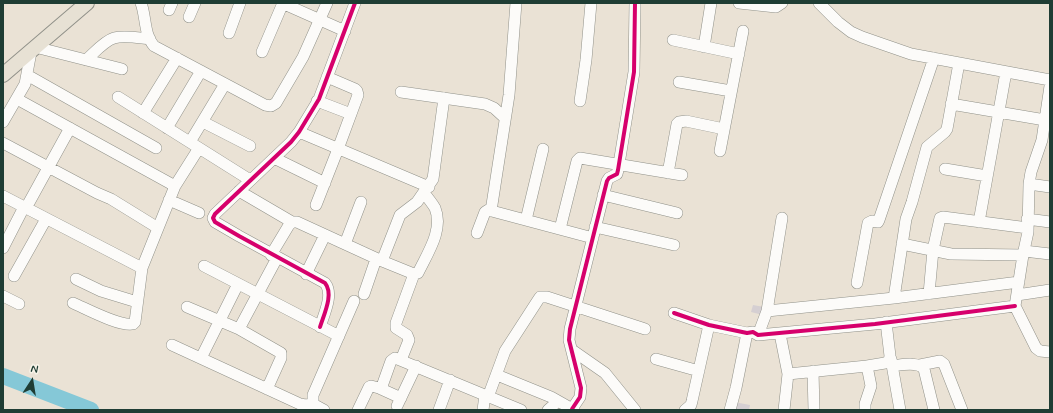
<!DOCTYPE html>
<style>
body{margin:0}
#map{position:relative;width:1053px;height:413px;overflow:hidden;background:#eae2d5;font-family:Mynerve,sans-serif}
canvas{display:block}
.frame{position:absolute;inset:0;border:4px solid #1f3d34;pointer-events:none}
.north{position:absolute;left:12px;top:361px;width:40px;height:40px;-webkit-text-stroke:3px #f7f3e8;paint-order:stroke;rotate:12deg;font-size:11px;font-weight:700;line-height:16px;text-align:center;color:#1f3d34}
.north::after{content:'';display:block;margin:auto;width:14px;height:18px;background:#1f3d34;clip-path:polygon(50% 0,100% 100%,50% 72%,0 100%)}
</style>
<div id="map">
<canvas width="1053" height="413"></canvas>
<div class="frame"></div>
<div class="north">N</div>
</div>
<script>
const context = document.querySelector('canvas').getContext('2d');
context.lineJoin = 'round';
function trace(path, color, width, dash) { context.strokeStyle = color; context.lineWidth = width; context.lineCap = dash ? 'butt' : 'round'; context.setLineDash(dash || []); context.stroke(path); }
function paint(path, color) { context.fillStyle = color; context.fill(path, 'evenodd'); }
const river = new Path2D(`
 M3 376 91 410`);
const building = new Path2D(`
 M753 305 764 307 763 315 751 312Z
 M734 402 750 405 749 410H732Z`);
const minor = new Path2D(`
 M141 3C146 16 144 35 154 46L265 105 271 106 276 103 303 57 327 3
 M282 3 345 31
 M739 3 776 7 782 3
 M819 3 838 22 851 32 862 37 911 54 1050 80
 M169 10 172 3
 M189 17 195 3
 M229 33 240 3
 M673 40 739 54
 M35 47 122 69
 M704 47 711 3
 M262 52 283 3
 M86 60C94 53 104 41 114 38 124 35 139 38 150 39
 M27 75 156 148
 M679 82 731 91
 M1050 86 1042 140 1031 172 1029 184 1028 232 1023 255 1015 306 1036 348 1040 351 1050 352
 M401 92 485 104 494 108 505 118
 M118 97 250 180
 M17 99 175 186
 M317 101 351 114
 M580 101 586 60 591 3
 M951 104 1045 120
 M143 113 177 58
 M3 122 25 84 31 52
 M203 122 250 146
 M167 128 201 71
 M299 132 429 187
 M190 142 225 84
 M3 143 97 193 111 199 158 228
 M720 151 743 31
 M274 158 325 183
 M945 169 987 176
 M668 173 677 124 679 122 686 121 724 129
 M1029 184 1050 187
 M239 191 292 222
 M603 195 677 213
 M3 196 142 268
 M169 200 199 213
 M316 205 338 149 358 95 357 91 355 89 327 77
 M26 208 70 128
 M491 211 509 95 516 3
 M1027 219 1050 222
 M526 220 543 149
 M979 222 1006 72
 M595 227 674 245
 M560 229 577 161 580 158 682 175
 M477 233 485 212 488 210 593 238
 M345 244 361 202
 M902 244 951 254 1023 255
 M3 248 24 207
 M1024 251 1050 254
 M271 255 289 225 292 222H297L382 261 414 274
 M382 261 400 215 417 202 433 179 444 98
 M204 266 339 336
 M306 274 325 235
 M14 276 46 219
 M76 279 101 291 137 302
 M857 283 868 223 872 221 878 222 879 220 934 58
 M364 294 376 259
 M929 294 933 250 940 218 943 217 1028 228
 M1017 295 1050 290
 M3 296 19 304
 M894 298 906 219 912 202 927 147 945 132 947 129 959 63
 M73 303C85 308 120 327 133 324L135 322 142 268 175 186 199 148
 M187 307 239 329 281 353V358L267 389
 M767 311 894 298 1019 282
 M674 313 709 325 747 333 753 332 758 335 875 324 1015 306
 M320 327C324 314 334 294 325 283L239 236 215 222 213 218 215 214 291 142 299 132 319 99 355 3
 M239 329 277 258
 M780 334 788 374 784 410
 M758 335 767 311 782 218
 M172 345 300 404 305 405 313 404
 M572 350 605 373 635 410
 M201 358 238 284
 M656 359 699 371
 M891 359 900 410
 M401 360 409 340 407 335 396 328V323L414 274 418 273C427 254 444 230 435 208 432 203 428 198 424 193
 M920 365 940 361 944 364 962 410
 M892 366C901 365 918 361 924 369L934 410
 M813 371 814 410
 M788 374 867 366 885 363 889 361 890 356 886 322
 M497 375 551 397 574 410
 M381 389 391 361 395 358 521 410
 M488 397 505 351 538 300 540 297H547L645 329
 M397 406 416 366
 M572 409 580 397 581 388 569 340 570 329 607 181 609 178 617 174 618 170 634 72 635 3
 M324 410 313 404V395L354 301
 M358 410 369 387 371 386 379 388 401 398
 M439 410 450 380
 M483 410 485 395
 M548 410 558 401
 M685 410 691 405 692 401 709 325
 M730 410 736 388 747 333
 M865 410V404L871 386 867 366`);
const major = new Path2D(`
 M3 75 87 3`);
const cycleway = new Path2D(`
 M674 313 709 325 747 333 753 332 758 335 875 324 1015 306
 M320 327C324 314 334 294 325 283L239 236 215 222 213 218 215 214 291 142 299 132 319 99 355 3
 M572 409 580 397 581 388 569 340 570 329 607 181 609 178 617 174 618 170 634 72 635 3`);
trace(river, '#85c8d7', 16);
paint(building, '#d5cfd2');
trace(minor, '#909189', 12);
trace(major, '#909189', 16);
trace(minor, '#fcfbf9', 11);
trace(major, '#e7e1d4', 14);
trace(cycleway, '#d6006c', 4);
</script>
